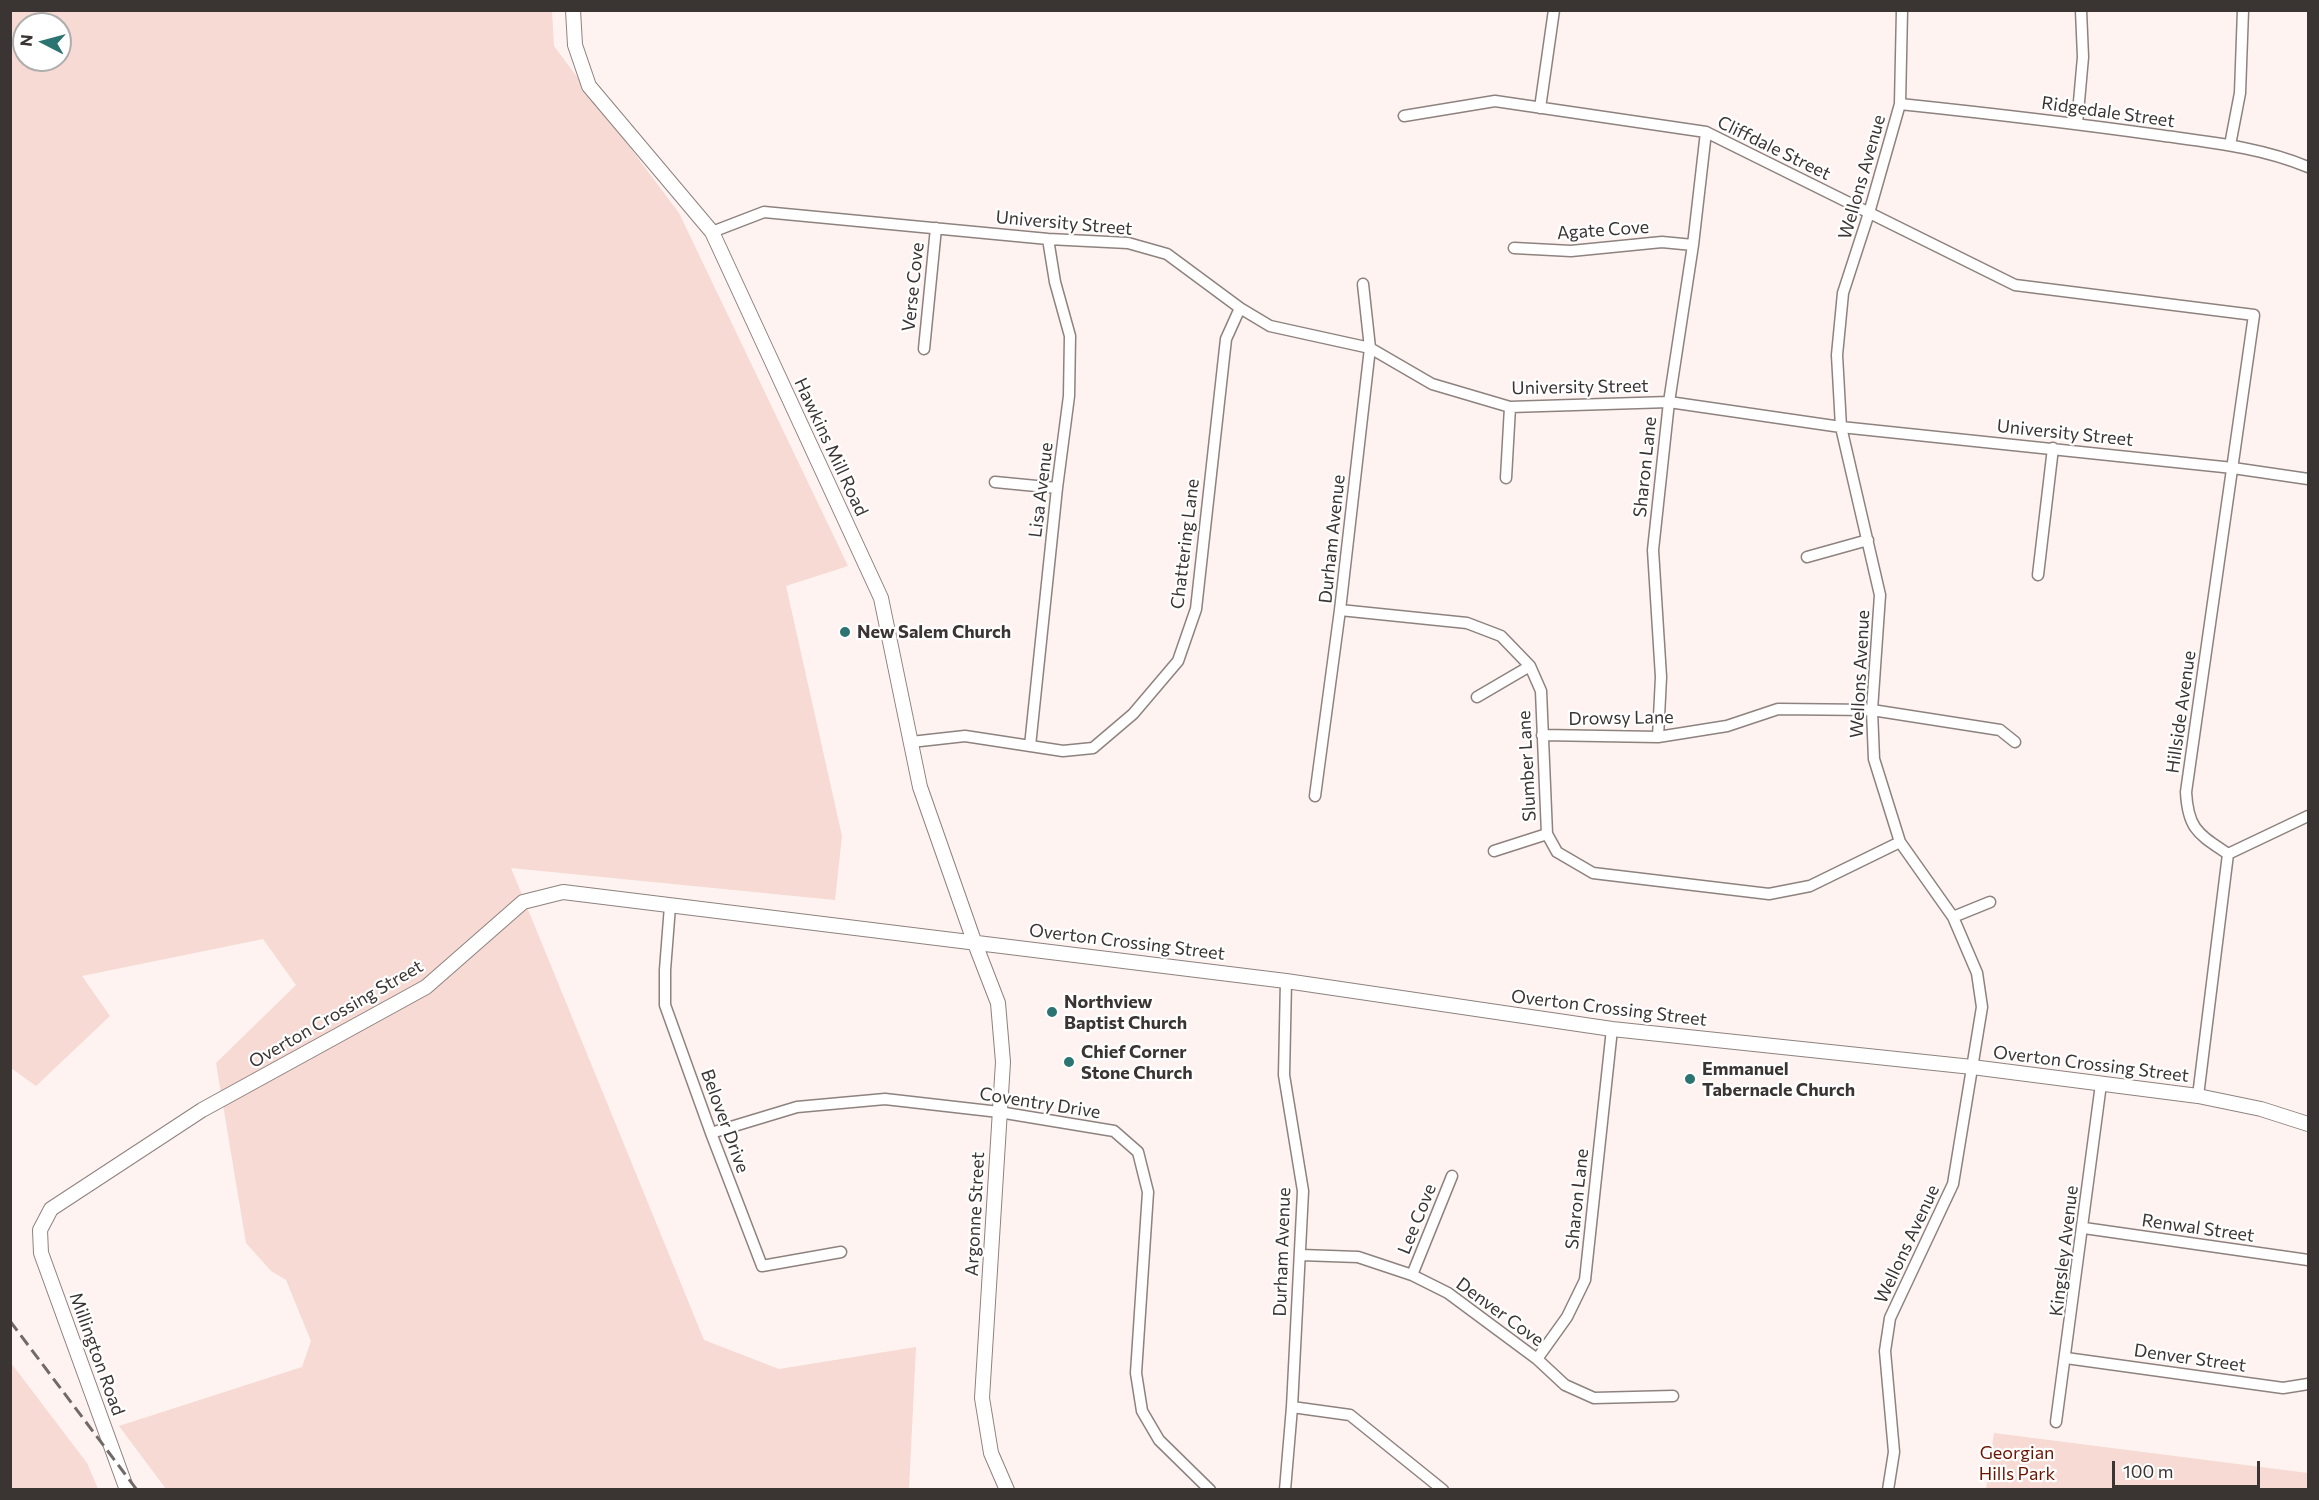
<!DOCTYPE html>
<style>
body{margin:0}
#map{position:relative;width:2319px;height:1500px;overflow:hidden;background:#fef3f0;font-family:Commissioner,sans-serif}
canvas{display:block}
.frame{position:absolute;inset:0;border:12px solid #3a3433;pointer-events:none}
.north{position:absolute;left:12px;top:12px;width:60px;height:60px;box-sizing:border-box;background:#fff;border:2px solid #b0aead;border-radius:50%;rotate:276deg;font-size:16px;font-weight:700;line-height:24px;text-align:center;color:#3a3433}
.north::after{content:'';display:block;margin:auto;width:21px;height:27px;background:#2b7471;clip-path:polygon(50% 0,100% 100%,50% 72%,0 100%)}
.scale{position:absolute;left:2112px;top:1461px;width:148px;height:27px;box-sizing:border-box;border:3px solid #3a3433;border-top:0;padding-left:8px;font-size:18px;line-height:21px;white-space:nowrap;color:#3a3433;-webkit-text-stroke:4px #fff;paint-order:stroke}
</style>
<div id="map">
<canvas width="2319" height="1500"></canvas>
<div class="frame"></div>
<div class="north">N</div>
<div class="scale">100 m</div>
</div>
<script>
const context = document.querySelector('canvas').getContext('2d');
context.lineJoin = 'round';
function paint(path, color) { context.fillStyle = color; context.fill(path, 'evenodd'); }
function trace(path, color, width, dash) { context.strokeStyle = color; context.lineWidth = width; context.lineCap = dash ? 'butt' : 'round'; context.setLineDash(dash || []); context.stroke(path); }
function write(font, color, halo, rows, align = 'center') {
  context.font = font + ' Commissioner,sans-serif'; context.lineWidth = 4.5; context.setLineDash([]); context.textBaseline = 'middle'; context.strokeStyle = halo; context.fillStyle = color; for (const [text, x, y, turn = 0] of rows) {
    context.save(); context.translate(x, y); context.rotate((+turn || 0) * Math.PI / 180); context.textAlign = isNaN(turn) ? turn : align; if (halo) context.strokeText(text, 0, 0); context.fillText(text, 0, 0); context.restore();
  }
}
const green = new Path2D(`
 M11 11H552L554 46 679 213 848 566 786 586 842 836 835 900 511 868 704 1340 779 1369 916 1347 909 1489H166L119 1426 302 1367 311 1341 286 1280 271 1271 246 1243 216 1063 296 985 263 939 82 976 110 1016 36 1086 11 1068ZM24 24H60V60H24Z
 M11 1363 87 1463 98 1489H11Z
 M1994 1433 2308 1473V1489H1986Z`);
const street = new Path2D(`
 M1900 104C1986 113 2072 123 2158 135 2208 142 2261 147 2308 167
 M1540 108 1554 10
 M1404 116 1495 101 1706 132 2015 285 2254 315 2186 792C2188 830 2199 834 2228 854L2198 1096
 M2077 124 2083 57 2081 10
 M2230 145 2240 93 2243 10
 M712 232 764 212 1048 239 1128 243 1167 254 1240 308 1270 326 1370 348 1432 384 1510 407 1669 402 1841 427 2233 468 2308 479
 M1514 248 1571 251 1662 242 1693 245
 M924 349 936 228
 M1506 478 1510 407
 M995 482 1057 488
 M1807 557 1868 540
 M2038 575 2053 448
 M1340 610 1467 623 1501 636 1530 666 1541 691 1547 834 1557 852 1593 873 1769 894 1810 886 1900 842
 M1477 697 1530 666
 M1542 735 1658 737 1727 726 1778 709 1872 710 2000 730 2015 742
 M1658 737 1661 677 1653 550 1669 402 1693 245 1706 132
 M911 742 965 736 1063 751 1093 748 1133 714 1178 661 1196 609 1226 339 1240 308
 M1030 746 1057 488 1069 396 1070 336 1055 282 1048 239
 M1315 796 1340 610 1370 348 1363 284
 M1494 851 1547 834
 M2228 854 2308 816
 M670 906 665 970V1005L711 1133 762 1266 841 1252
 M1953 917 1990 902
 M711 1133 797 1107 885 1099 999 1112 1114 1131 1138 1152 1148 1192 1136 1373 1142 1411 1159 1440 1210 1490
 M2084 1228 2308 1260
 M1301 1255 1358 1257 1412 1275 1448 1293 1537 1359 1565 1385 1594 1398 1673 1396
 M1412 1275 1452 1176
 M2066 1358 2283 1388 2308 1384
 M1537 1359 1567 1317 1585 1280 1612 1029
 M1292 1407 1350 1415 1443 1490
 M2056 1422 2101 1084
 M1285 1490 1292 1407 1303 1191 1284 1075 1286 981
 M1888 1490 1894 1452 1885 1351 1890 1318 1953 1184 1982 1007 1977 973 1953 917 1900 842 1874 759 1872 710 1880 595 1841 427 1837 355 1843 293 1869 213 1900 104 1902 10`);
const secondary = new Path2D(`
 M573 10 575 45 589 86 712 232 881 598 920 787 974 941 998 1003 1003 1062 982 1398 991 1453 1007 1490
 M127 1490 41 1253 40 1230 51 1209 202 1110 426 987 523 902 563 892 1286 981 1612 1029 1972 1067 2198 1096 2261 1109 2308 1124`);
const rail = new Path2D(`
 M10 1321 137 1490`);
const markers = [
 [845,632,6,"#2b7471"],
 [1052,1012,6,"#2b7471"],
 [1069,1062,6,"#2b7471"],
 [1690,1079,6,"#2b7471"]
];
const streetNames = [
 ["Ridgedale Street",2108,112,8],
 ["Cliffdale Street",1774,148,26],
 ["Wellons Avenue",1862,177,-74],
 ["University Street",1064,223,5],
 ["Agate Cove",1603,230,-4],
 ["Verse Cove",913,287,-84],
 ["University Street",1580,387,-1],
 ["University Street",2065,433,6],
 ["Hawkins Mill Road",831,447,65],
 ["Sharon Lane",1645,467,-84],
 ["Lisa Avenue",1041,490,-83],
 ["Durham Avenue",1332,539,-84],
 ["Chattering Lane",1185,544,-83],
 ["Wellons Avenue",1860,674,-87],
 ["Hillside Avenue",2181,712,-82],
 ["Drowsy Lane",1621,718,-1],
 ["Slumber Lane",1527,766,-93],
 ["Overton Crossing Street",1127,942,7],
 ["Overton Crossing Street",1609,1008,7],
 ["Overton Crossing Street",336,1014,-30],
 ["Overton Crossing Street",2091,1064,7],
 ["Coventry Drive",1040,1103,9],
 ["Belover Drive",725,1121,70],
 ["Sharon Lane",1577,1199,-84],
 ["Argonne Street",975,1214,-87],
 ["Lee Cove",1417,1219,-68],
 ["Renwal Street",2198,1228,8],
 ["Wellons Avenue",1907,1244,-65],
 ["Kingsley Avenue",2064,1251,-83],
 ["Durham Avenue",1282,1252,-88],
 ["Denver Cove",1500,1312,36],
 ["Millington Road",97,1354,70],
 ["Denver Street",2190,1358,8]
];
const poiNames = [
 ["New Salem Church",857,632],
 ["Northview",1064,1002],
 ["Baptist Church",1064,1023],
 ["Chief Corner",1081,1052],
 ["Stone Church",1081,1073],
 ["Emmanuel",1702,1069],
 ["Tabernacle Church",1702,1090]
];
const parkNames = [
 ["Georgian",2017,1453],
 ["Hills Park",2017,1474]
];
paint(green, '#f6dad3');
trace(street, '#8e827f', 13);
trace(secondary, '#8e827f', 16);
trace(street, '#fff', 10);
trace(secondary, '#fff', 14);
trace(rail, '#716a68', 3, [12, 6]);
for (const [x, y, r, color] of markers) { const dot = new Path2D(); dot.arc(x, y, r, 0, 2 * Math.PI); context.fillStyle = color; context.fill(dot); trace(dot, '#fff', 2); }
write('18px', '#3a3433', '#fff', streetNames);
write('bold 18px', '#3a3433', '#fff', poiNames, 'left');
write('18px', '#6d1400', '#fff', parkNames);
</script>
